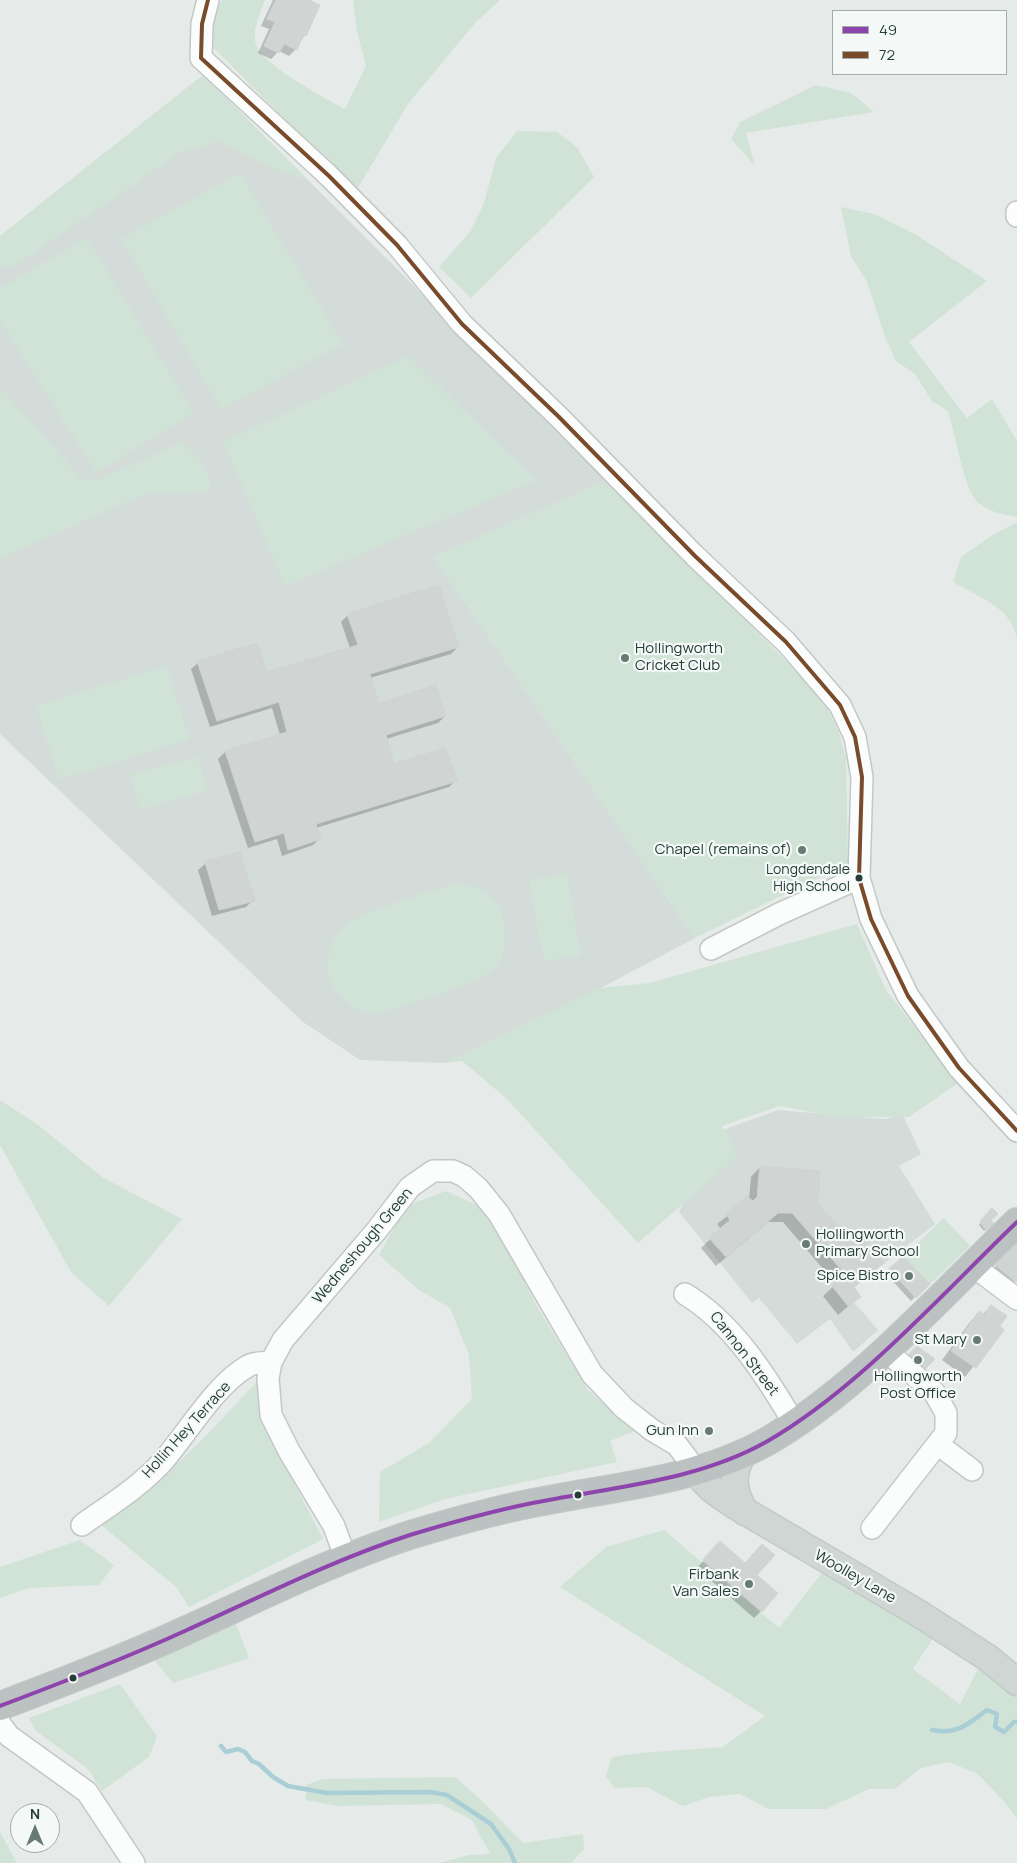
<!DOCTYPE html>
<style>
body{margin:0}
#map{position:relative;width:1017px;height:1863px;overflow:hidden;background:#e6ebe9;font-family:Manrope,sans-serif}
canvas{display:block}
.legend{position:absolute;left:832px;top:10px;width:175px;height:65px;box-sizing:border-box;background:#f4f9f7;border:1px solid #a1aeaa;margin:0;padding:6px 9px;list-style:none;font-size:15px;color:#243d37}
.legend li{display:flex;align-items:center;gap:10px;height:25px}
.legend b{width:25px;border:1px solid #a1aeaa}
.north{position:absolute;left:10px;top:1803px;width:50px;height:50px;box-sizing:border-box;background:#f4f9f7;border:1px solid #a1aeaa;border-radius:50%;rotate:0deg;font-size:14px;font-weight:700;line-height:20px;text-align:center;color:#243d37}
.north::after{content:'';display:block;margin:auto;width:18px;height:22px;background:#687a75;clip-path:polygon(50% 0,100% 100%,50% 72%,0 100%)}
</style>
<div id="map">
<canvas width="1017" height="1863"></canvas>
<ul class="legend">
<li><b style="height:6px;background:#8e44ad"></b>49</li>
<li><b style="height:6px;background:#7a4b2a"></b>72</li>
</ul>
<div class="north">N</div>
</div>
<script>
const context = document.querySelector('canvas').getContext('2d');
context.lineJoin = 'round';
function paint(path, color) { context.fillStyle = color; context.fill(path, 'evenodd'); }
function trace(path, color, width, dash) { context.strokeStyle = color; context.lineWidth = width; context.lineCap = dash ? 'butt' : 'round'; context.setLineDash(dash || []); context.stroke(path); }
function write(font, color, halo, rows, align = 'center') {
  context.font = font + ' Manrope,sans-serif'; context.lineWidth = 4.5; context.setLineDash([]); context.textBaseline = 'middle'; context.strokeStyle = halo; context.fillStyle = color; for (const [text, x, y, turn = 0] of rows) {
    context.save(); context.translate(x, y); context.rotate((+turn || 0) * Math.PI / 180); context.textAlign = isNaN(turn) ? turn : align; if (halo) context.strokeText(text, 0, 0); context.fillText(text, 0, 0); context.restore();
  }
}
const built = new Path2D(`
 M203 75 608 480 434 557 695 938 599 989 446 1063 360 1060 303 1022 0 734V236Z
 M778 1110 884 1119 903 1115 921 1154 899 1166 935 1224 854 1287 861 1297 854 1302 878 1330 853 1352 830 1319 797 1344 759 1298 752 1303 679 1212 720 1131Z`);
const green = new Path2D(`
 M222 0H265C260 13 252 30 256 44 262 65 325 98 345 109L366 66 357 32 353 0H500L475 23 408 104 356 191 208 42 218 7Z
 M203 75 308 180 270 167 219 141 181 152 16 265 0 267V236Z
 M816 85 851 93 874 112 746 133 755 166 731 139 740 122Z
 M517 131 557 132 577 147 594 177 471 298 439 267 470 232 484 203 496 158Z
 M240 173 343 344 221 409 121 239Z
 M841 207 874 214 915 234 987 281 909 342 967 418 992 399 1017 441V517C1003 514 985 512 975 499 963 483 955 433 948 411L932 401 915 374 896 361 885 337 867 282 851 256Z
 M87 238 194 413 96 473 0 320V288Z
 M408 356 536 480 285 586 223 442Z
 M0 387 82 479 98 480 182 442 199 458 211 482 207 492 145 494 0 558Z
 M608 480 823 699 838 730 846 758 848 863 695 938 434 557Z
 M1017 522V639C1012 607 978 597 953 582L961 557 991 536Z
 M166 666 190 739 59 780 36 706Z
 M197 757 208 790 141 809 130 775Z
 M567 874 581 956 544 961 529 880Z
 M456 883C472 883 494 894 500 909 506 924 508 952 497 965 484 983 405 1005 380 1013 359 1014 350 1007 336 990 327 979 324 964 330 951 333 946 334 938 338 933 353 912 429 893 456 883Z
 M857 924 886 990 958 1083 909 1117H837L780 1106 722 1126 738 1156 638 1243 507 1099 462 1061 446 1063 599 988 650 983Z
 M0 1100 37 1124 102 1177 182 1219 109 1306 71 1272 0 1145Z
 M446 1191 489 1211 539 1310 588 1390 635 1431 610 1441 617 1462 445 1499 379 1522 380 1472 429 1443 472 1399 469 1355 450 1308 419 1290 379 1255 406 1206Z
 M944 1218 970 1246 930 1284 903 1257Z
 M257 1382 263 1423 323 1539 189 1607 176 1587 100 1524C161 1487 208 1433 257 1382Z
 M664 1530 779 1628 824 1570 933 1638 913 1669 960 1704 981 1663 1017 1693V1819L1008 1806 978 1774 949 1762 921 1768 895 1789H869L826 1809H769L740 1794 709 1797 683 1806 646 1787 614 1788 606 1776 612 1757 640 1753 723 1747 765 1716 560 1587 606 1547Z
 M80 1540 114 1565 99 1585 29 1588 0 1598V1567Z
 M234 1619 249 1658 173 1683 151 1656Z
 M120 1684 157 1736 149 1757 102 1791 88 1769 36 1731 29 1718Z
 M455 1777 481 1800 523 1843 583 1834 584 1849 571 1863H439L469 1855 490 1854 472 1820 441 1804 337 1806 306 1800V1785L323 1779Z
 M0 1832 17 1863H0Z`);
const shadow = new Path2D(`
 M273 0H306L318 6 304 36 296 49 289 56 279 51 271 59 258 53 269 29 261 26Z
 M348 615 458 647 451 654 370 678 378 704 445 716 438 723 386 739 393 765 456 780 449 787 316 828 320 838 313 845 282 856 277 839 248 848 218 759 225 752 280 735 272 708 210 727 191 669 198 663 266 674 350 648 341 622Z
 M240 854 253 900 246 907 212 916 198 870 205 864Z
 M760 1167 816 1204 873 1272 853 1288 859 1297 838 1315 823 1296 836 1284 783 1222H768L716 1266 701 1248 721 1229 717 1224 749 1199 751 1177Z
 M992 1210 989 1220 993 1224 984 1231 979 1225Z
 M1017 1245V1278L1008 1288 989 1273Z
 M903 1258 928 1284 911 1301 886 1274Z
 M991 1306 998 1327 1002 1330 965 1377 942 1360 970 1322 979 1313 982 1315Z
 M713 1550 744 1565 755 1575 761 1611 754 1618 697 1568Z`);
const stream = new Path2D(`
 M932 1730C958 1735 968 1724 987 1710L997 1714 995 1727 1004 1732 1014 1722H1017
 M221 1746 226 1752 238 1749 245 1752 252 1761 259 1764 273 1777 288 1786 327 1793 430 1792 447 1795 491 1824 509 1849 515 1863`);
const building = new Path2D(`
 M276 0H309L320 5 306 36 303 35 297 50 284 44 279 53 264 46 275 22 267 19Z
 M439 585 459 647 370 674 379 703 436 685 446 716 386 735 394 764 445 748 458 781 316 824 321 839 288 850 284 833 255 842 225 751 287 732 279 702 217 721 197 661 257 643 267 672 358 645 347 614Z
 M240 852 255 901 219 910 205 862Z
 M760 1166 820 1171 818 1204 848 1235 855 1230 884 1263 854 1287 861 1297 848 1306 832 1286 846 1275 792 1213H778L726 1257 709 1238 730 1220 726 1214 747 1196 753 1201 757 1197Z
 M992 1208 998 1214 991 1220 994 1224 986 1230 980 1222Z
 M1017 1243V1280L1016 1282 995 1265Z
 M903 1257 930 1284 916 1298 889 1269Z
 M991 1305 1007 1316 1000 1326 1004 1330 976 1368 951 1351 979 1311 984 1315Z
 M917 1346 935 1359 918 1376 902 1362Z
 M720 1541 745 1563 762 1544 775 1555 757 1575 778 1593 762 1612 703 1560Z`);
const minor = new Path2D(`
 M208 0 202 24 201 58 329 176 397 245 462 324 559 417 695 556 786 642 840 705 855 737 862 777 859 878 871 919 908 996 959 1068 1017 1131
 M1017 212V216
 M711 949 779 914 859 878
 M972 1265 1017 1299
 M685 1294C733 1323 766 1376 794 1423
 M939 1445 972 1470
 M82 1525C110 1505 141 1486 164 1460 188 1432 216 1384 248 1366 254 1362 264 1363 271 1362
 M872 1528 946 1433V1413L934 1392 885 1350
 M346 1559 334 1526 289 1451 271 1415 268 1378 271 1362 283 1340 377 1230 410 1187 433 1171H453L464 1176 478 1188 499 1214 592 1374 624 1408 652 1430 677 1445 696 1470
 M0 1724 9 1736 87 1792 134 1863`);
const major = new Path2D(`
 M744 1453C730 1474 733 1491 745 1512
 M696 1470C705 1487 721 1496 736 1506L918 1613 988 1658 1017 1682`);
const highway = new Path2D(`
 M0 1706C63 1682 126 1658 187 1630 260 1597 333 1560 410 1535 456 1521 502 1508 549 1500 622 1486 700 1479 766 1442 857 1390 941 1295 1017 1222`);
const bus1 = new Path2D(`
 M0 1706C63 1682 126 1658 187 1630 260 1597 333 1560 410 1535 456 1521 502 1508 549 1500 622 1486 700 1479 766 1442 857 1390 941 1295 1017 1222`);
const bus2 = new Path2D(`
 M208 0 202 24 201 58 329 176 397 245 462 324 559 417 695 556 786 642 840 705 855 737 862 777 859 878 871 919 908 996 959 1068 1017 1131`);
const markers = [
 [625,658,5,"#687a75"],
 [802,850,5,"#687a75"],
 [859,878,4.5,"#243d37"],
 [806,1244,5,"#687a75"],
 [909,1276,5,"#687a75"],
 [977,1340,5,"#687a75"],
 [918,1360,5,"#687a75"],
 [709,1431,5,"#687a75"],
 [578,1495,4.5,"#243d37"],
 [749,1584,5,"#687a75"],
 [73,1678,4.5,"#243d37"]
];
const busNames = [
 ["Longdendale",850,870],
 ["High School",850,887]
];
const poiNames = [
 ["Hollingworth",635,649,"left"],
 ["Cricket Club",635,666,"left"],
 ["Chapel (remains of)",792,850],
 ["Hollingworth",816,1235,"left"],
 ["Primary School",816,1252,"left"],
 ["Spice Bistro",899,1276],
 ["St Mary",967,1340],
 ["Hollingworth",918,1377,"center"],
 ["Post Office",918,1394,"center"],
 ["Gun Inn",699,1431],
 ["Firbank",739,1575],
 ["Van Sales",739,1592]
];
const streetNames = [
 ["Wedneshough Green",363,1246,-50],
 ["Cannon Street",744,1354,52],
 ["Hollin Hey Terrace",187,1430,-48],
 ["Woolley Lane",855,1577,30]
];
paint(built, '#d4dcd9');
paint(green, '#d0e3d6');
paint(shadow, '#0003');
trace(stream, '#aaced6', 4.5);
paint(building, '#d0d4d3');
trace(building, '#cfd4d2', 1);
trace(minor, '#c3c8c6', 24);
trace(major, '#c2cac7', 29);
trace(highway, '#c2cac7', 30);
trace(minor, '#fbfcfc', 21);
trace(major, '#cfd6d4', 26);
trace(highway, '#bcc2c1', 28);
trace(bus1, '#8e44ad', 4);
trace(bus2, '#7a4b2a', 4);
for (const [x, y, r, color] of markers) { const dot = new Path2D(); dot.arc(x, y, r, 0, 2 * Math.PI); context.fillStyle = color; context.fill(dot); trace(dot, '#f4f9f7', 2); }
write('14px', '#243d37', '#f4f9f7', busNames, 'right');
write('15px', '#243d37', '#f4f9f7', poiNames, 'right');
write('15px', '#243d37', '#f4f9f7', streetNames);
</script>
